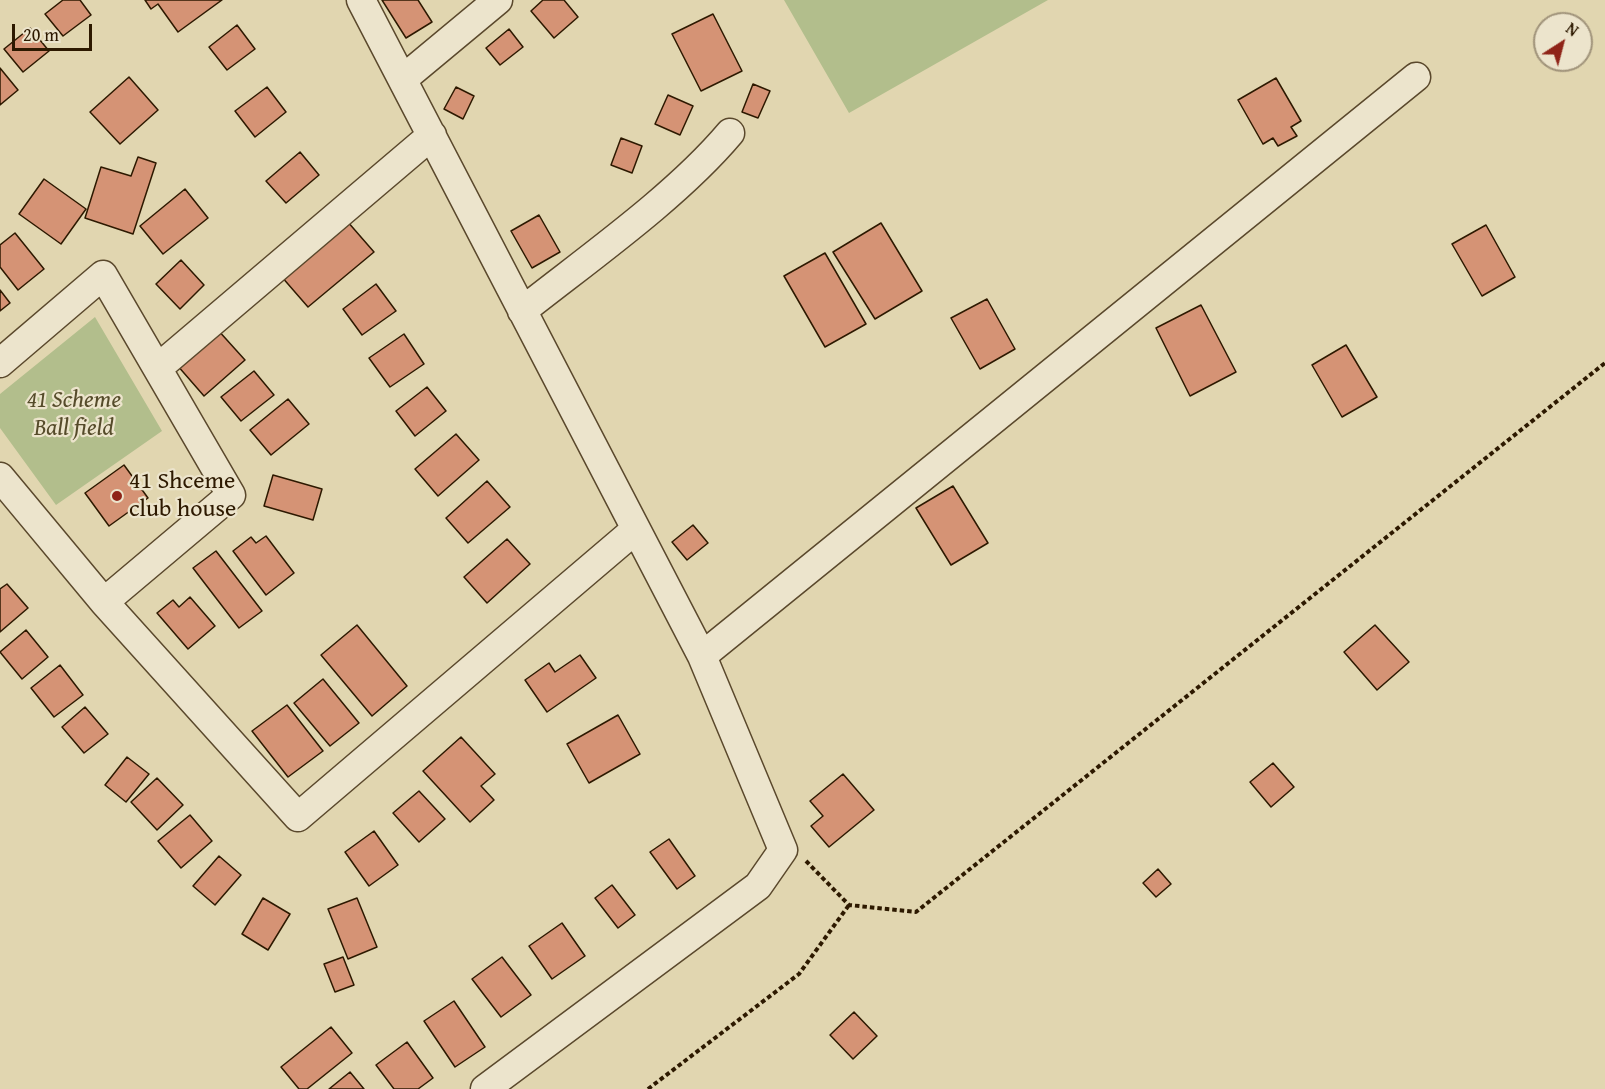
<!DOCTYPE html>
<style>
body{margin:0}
#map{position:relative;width:1605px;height:1089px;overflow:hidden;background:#e1d6b0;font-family:"Gentium Book Plus",serif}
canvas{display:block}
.north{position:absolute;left:1533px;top:12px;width:60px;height:60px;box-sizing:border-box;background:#ece4cc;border:2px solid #a0937a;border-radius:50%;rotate:36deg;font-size:16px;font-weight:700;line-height:24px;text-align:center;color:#2d1900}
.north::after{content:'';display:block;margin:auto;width:21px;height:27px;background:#8f2418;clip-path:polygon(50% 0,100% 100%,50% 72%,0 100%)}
.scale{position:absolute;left:12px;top:24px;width:80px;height:27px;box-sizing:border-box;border:3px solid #2d1900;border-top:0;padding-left:8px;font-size:18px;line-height:21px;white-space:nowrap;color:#2d1900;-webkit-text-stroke:4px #ece4cc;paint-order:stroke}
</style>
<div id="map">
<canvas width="1605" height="1089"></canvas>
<div class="north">N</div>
<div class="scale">20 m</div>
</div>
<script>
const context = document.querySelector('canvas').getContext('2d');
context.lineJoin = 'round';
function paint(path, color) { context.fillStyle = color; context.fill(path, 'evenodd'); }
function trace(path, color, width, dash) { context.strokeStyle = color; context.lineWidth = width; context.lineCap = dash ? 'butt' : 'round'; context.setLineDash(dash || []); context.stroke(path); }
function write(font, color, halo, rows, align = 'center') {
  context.font = font + ' "Gentium Book Plus",serif'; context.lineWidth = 4.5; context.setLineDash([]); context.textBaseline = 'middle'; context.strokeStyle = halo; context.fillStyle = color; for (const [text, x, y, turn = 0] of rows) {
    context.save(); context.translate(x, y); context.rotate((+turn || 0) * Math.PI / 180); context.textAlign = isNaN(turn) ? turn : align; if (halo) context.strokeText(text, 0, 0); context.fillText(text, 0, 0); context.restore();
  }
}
const green = new Path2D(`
 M784 0H1048L849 113Z
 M95 317 162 431 56 505 0 428V394Z`);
const building = new Path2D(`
 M63 0H80L91 15 63 36 45 14Z
 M145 0H222L178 32 158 4 151 9Z
 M382 0H418L432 22 406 38Z
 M543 0H564L578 17 554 38 531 11Z
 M713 14 742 71 701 91 672 34Z
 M237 25 255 49 227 70 209 47Z
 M30 28 49 51 23 72 4 49Z
 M509 29 523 47 500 65 486 48Z
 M0 68 18 90 0 105Z
 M129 77 158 110 120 144 90 112Z
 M1276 78 1301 121 1291 127 1297 136 1278 146 1273 138 1263 144 1238 100Z
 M753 84 770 91 758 118 742 112Z
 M267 87 286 112 255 137 235 111Z
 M456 87 474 96 463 119 444 109Z
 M668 95 693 106 680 135 655 124Z
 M621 138 642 146 632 173 611 165Z
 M300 152 319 175 286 203 266 181Z
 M138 157 156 163 133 234 85 218 101 167 131 176Z
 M44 179 86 209 61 244 19 214Z
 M185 189 208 218 163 254 140 226Z
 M539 215 560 252 532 268 511 231Z
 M347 221 374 252 308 307 281 276Z
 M881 223 922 291 875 319 833 252Z
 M1486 225 1515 277 1482 296 1452 244Z
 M15 233 44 269 18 290 0 267V245Z
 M825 253 866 324 825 347 784 276Z
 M181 260 204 285 180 309 156 284Z
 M376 284 396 311 362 335 343 309Z
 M0 290 10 303 0 311Z
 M987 299 1015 349 980 369 951 318Z
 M1201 305 1236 372 1190 396 1156 328Z
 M217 329 245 360 204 396 177 365Z
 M404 334 424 364 390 387 369 358Z
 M1346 345 1377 397 1342 417 1312 365Z
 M254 371 274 395 241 421 221 397Z
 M427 387 446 411 415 436 396 411Z
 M288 399 309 424 271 455 250 430Z
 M456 434 479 460 438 496 415 469Z
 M124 465 148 498 109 526 85 493Z
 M273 475 322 489 313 520 264 506Z
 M487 481 510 507 468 543 446 518Z
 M953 486 988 543 951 565 916 508Z
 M693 525 708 543 687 560 672 542Z
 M266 536 294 573 266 595 233 551 251 537 256 543Z
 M507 539 530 564 487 603 464 577Z
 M216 551 262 611 239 628 193 568Z
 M7 584 28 608 0 632V589Z
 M190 597 215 626 188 649 157 613 173 600 179 607Z
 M357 625 407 686 372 716 321 655Z
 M1375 625 1409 662 1377 690 1344 652Z
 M26 630 48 657 22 679 0 652Z
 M580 655 596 678 547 712 525 680 549 663 555 672Z
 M60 665 83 695 54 717 31 688Z
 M323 679 359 723 330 746 294 703Z
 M287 705 323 751 288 777 252 731Z
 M85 707 108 734 84 753 62 727Z
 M618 715 640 754 589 783 567 744Z
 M461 737 495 774 481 786 494 800 470 822 423 771Z
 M127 757 149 774 126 802 105 785Z
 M1273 763 1294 787 1271 807 1250 782Z
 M843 774 874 810 829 847 811 826 823 816 810 801Z
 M157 778 183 805 157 830 131 802Z
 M419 791 445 819 419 842 393 813Z
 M190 815 212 841 181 868 158 841Z
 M374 831 398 865 369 886 345 852Z
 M669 839 695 876 677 889 650 852Z
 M219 856 241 875 215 905 193 886Z
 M1158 869 1171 884 1156 897 1143 883Z
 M612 885 635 915 618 928 595 898Z
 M263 898 290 914 268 950 242 934Z
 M357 898 377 947 348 959 328 909Z
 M562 923 585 956 552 979 529 946Z
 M343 957 354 985 335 992 324 964Z
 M502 957 531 995 501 1017 472 979Z
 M454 1001 485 1047 455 1067 424 1021Z
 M854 1012 877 1036 853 1059 830 1035Z
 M331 1027 352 1053 307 1089H299L281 1067Z
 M407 1042 433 1078 418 1089H394L376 1065Z
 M350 1072 364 1089H329Z`);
const path = new Path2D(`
 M806 861 849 905 916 912 1605 363
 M648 1089 799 974 849 905`);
const minor = new Path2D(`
 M361 0 702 656 783 850 758 886 485 1089
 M403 79 498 0
 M522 311C589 258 676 197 730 133
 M0 363 103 275 231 495 104 602
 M159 367 432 135
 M0 477 104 602 298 817 635 530
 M702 656 1416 77`);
const markers = [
 [117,496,6,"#8f2418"]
];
const parkNames = [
 ["41 Scheme",74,401],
 ["Ball field",74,429]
];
const poiNames = [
 ["41 Shceme",129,482],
 ["club house",129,510]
];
paint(green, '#b2be8c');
paint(building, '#d59375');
trace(building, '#2d1900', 1.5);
trace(minor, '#5a482c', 31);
trace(path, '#2d1900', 4, [4.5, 3]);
trace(minor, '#ece4cc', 28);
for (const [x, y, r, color] of markers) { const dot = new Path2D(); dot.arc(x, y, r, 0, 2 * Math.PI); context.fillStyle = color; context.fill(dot); trace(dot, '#ece4cc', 2); }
write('italic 24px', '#554b2a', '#ece4cc', parkNames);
write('24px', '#2d1900', '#ece4cc', poiNames, 'left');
</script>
